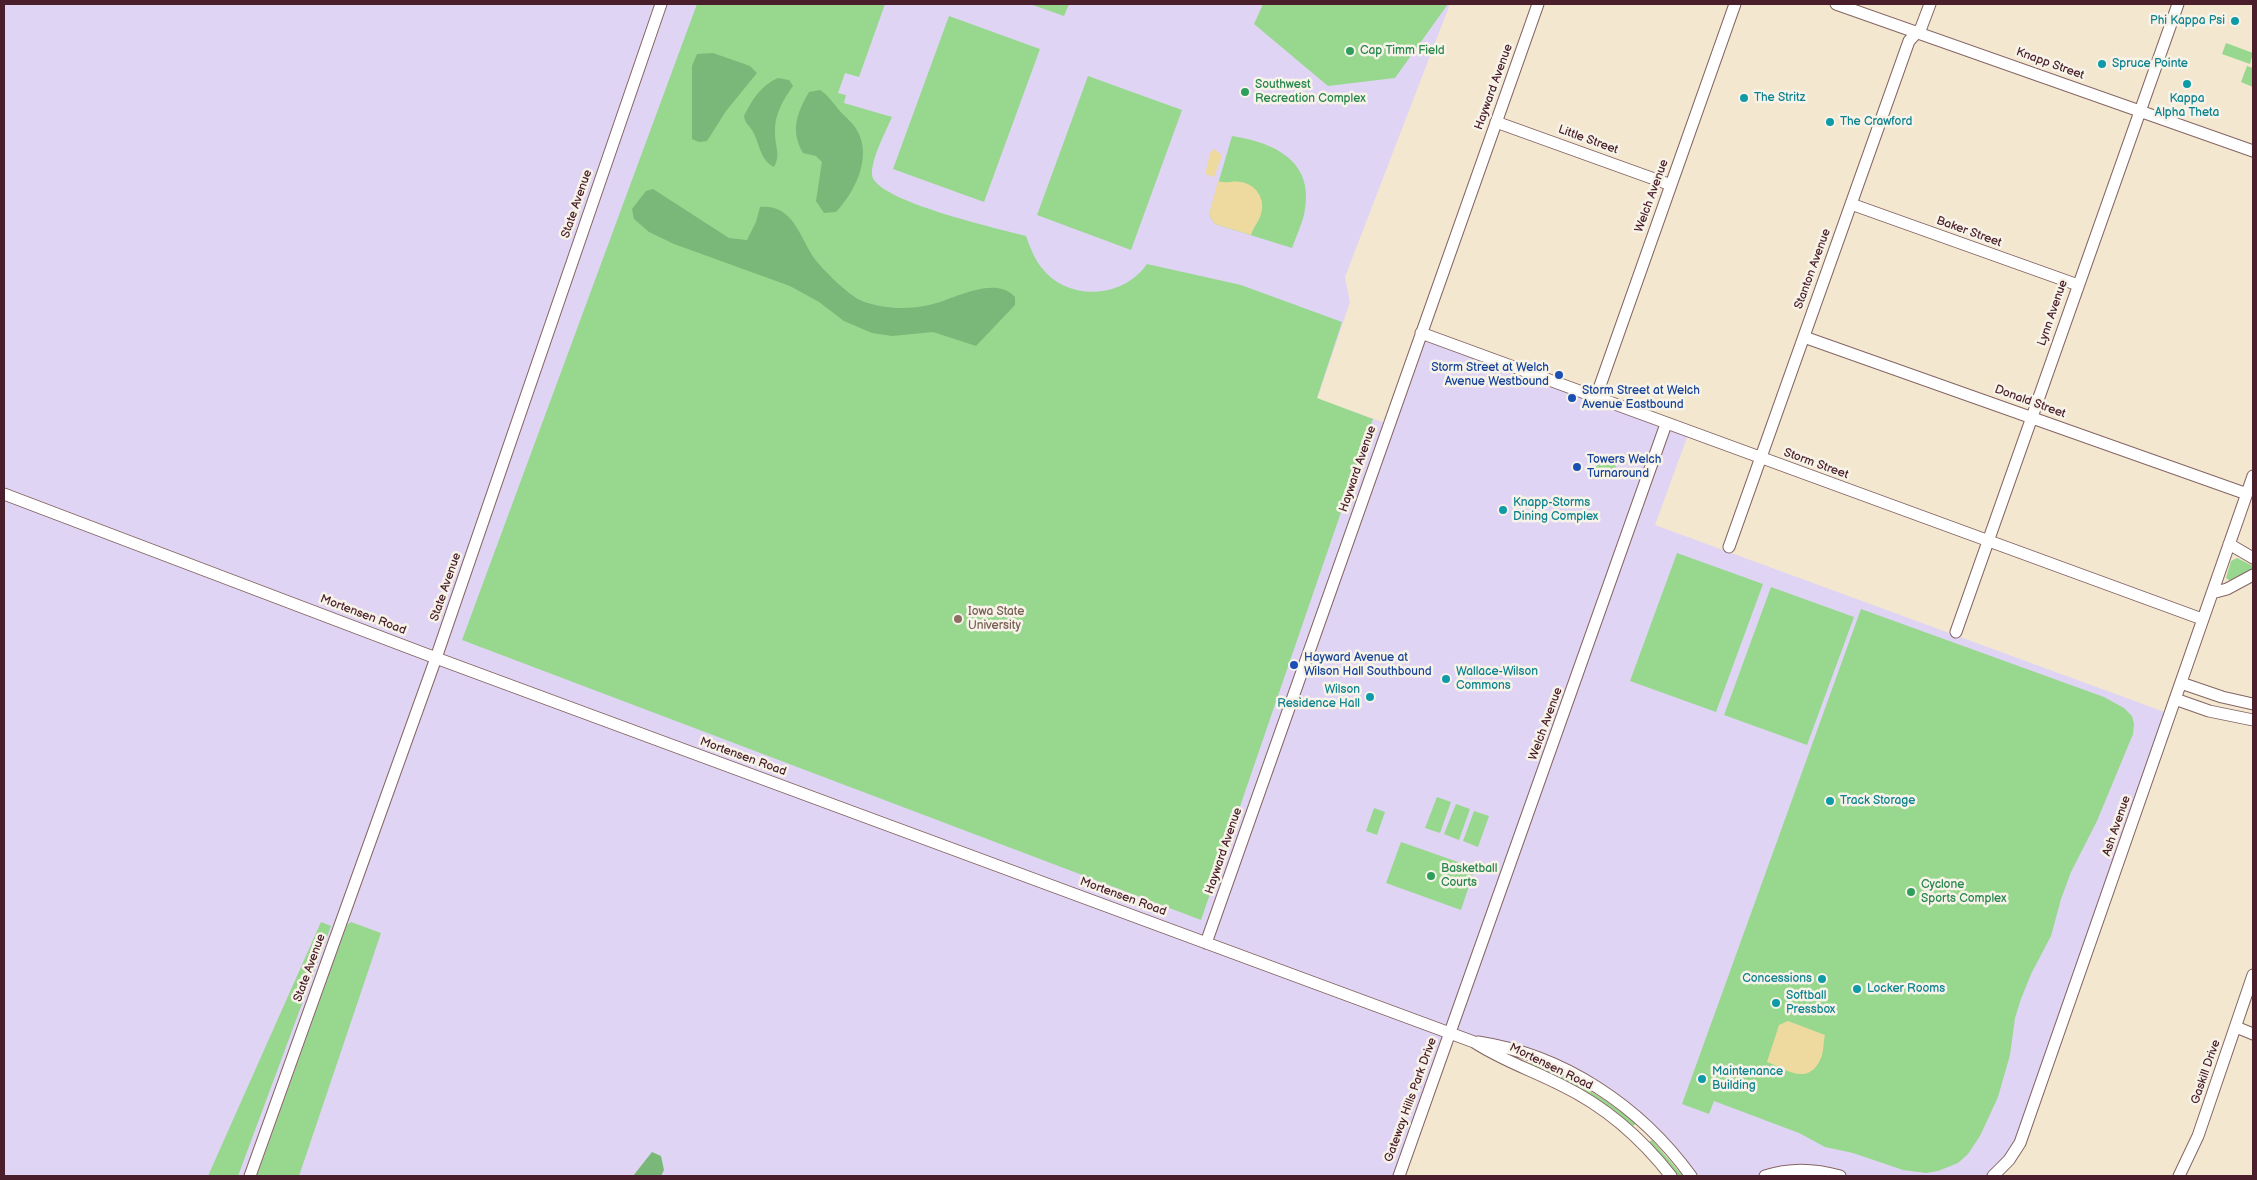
<!DOCTYPE html>
<style>
body{margin:0}
#map{position:relative;width:2257px;height:1180px;overflow:hidden;background:#f3e7cf;font-family:"Balsamiq Sans",sans-serif}
canvas{display:block}
.frame{position:absolute;inset:0;border:5px solid #4a1f2b;pointer-events:none}
</style>
<div id="map">
<canvas width="2257" height="1180"></canvas>
<div class="frame"></div>
</div>
<script>
const context = document.querySelector('canvas').getContext('2d');
context.lineJoin = 'round';
function paint(path, color) { context.fillStyle = color; context.fill(path, 'evenodd'); }
function trace(path, color, width, dash) { context.strokeStyle = color; context.lineWidth = width; context.lineCap = dash ? 'butt' : 'round'; context.setLineDash(dash || []); context.stroke(path); }
function write(font, color, halo, rows, align = 'center') {
  context.font = font + ' "Balsamiq Sans",sans-serif'; context.lineWidth = 5; context.setLineDash([]); context.textBaseline = 'middle'; context.strokeStyle = halo; context.fillStyle = color; for (const [text, x, y, turn = 0] of rows) {
    context.save(); context.translate(x, y); context.rotate((+turn || 0) * Math.PI / 180); context.textAlign = isNaN(turn) ? turn : align; if (halo) context.strokeText(text, 0, 0); context.fillText(text, 0, 0); context.restore();
  }
}
const built = new Path2D(`
 M4 4H1450L1345 277 1350 302 1317 399 1388 424 1421 333 1689 432 1655 525 2170 714 2020 1143 1993 1176H1691L1666 1145 1568 1071 1450 1033 1399 1176H4Z`);
const green = new Path2D(`
 M697 4H885L859 77 845 73 838 93 846 95 844 103 892 117C886 131 871 159 872 175 875 201 1000 229 1026 236 1030 247 1034 258 1041 267 1067 302 1123 299 1147 264L1241 285 1342 322 1317 398 1373 419 1201 920 462 640Z
 M1030 4H1069L1064 16Z
 M1263 4H1448L1395 78 1328 86 1254 24Z
 M949 16 1040 49 984 202 893 169Z
 M2226 43 2253 53 2250 64 2222 54Z
 M2247 66 2253 68V87L2241 82Z
 M1088 76 1182 110 1131 250 1037 215Z
 M1232 136C1276 143 1316 162 1304 215 1301 226 1296 237 1292 248L1215 224 1209 215Z
 M1596 467a10 10 0 1 1 20 0a10 10 0 1 1-20 0Z
 M1677 553 1763 584 1716 712 1630 681Z
 M2237 558 2253 566V569L2232 582 2226 578 2231 561Z
 M1771 587 1854 617 1807 745 1724 715Z
 M1861 609 2104 697 2124 708 2132 716 2134 724 2133 734 2097 821 2071 872 2061 899 2051 936 2031 974 2021 999 2015 1018 2010 1055 1998 1097 1980 1136 1968 1154 1958 1163 1938 1171 1926 1173 1903 1170 1853 1153 1825 1147 1799 1133 1714 1101 1709 1114 1682 1104Z
 M1437 797 1451 802 1440 833 1425 828Z
 M1456 804 1470 809 1459 840 1444 834Z
 M1374 808 1385 812 1377 835 1366 831Z
 M1474 811 1489 816 1478 847 1463 841Z
 M1401 842 1475 868 1461 910 1386 883Z
 M321 922 331 926 238 1176H208Z
 M351 922 381 933 299 1176H257L347 925Z
 M1531 1060C1569 1077 1603 1097 1636 1123L1633 1126C1602 1099 1567 1079 1529 1065Z
 M1652 1140 1683 1176H1678L1649 1142Z`);
const forest = new Path2D(`
 M713 53 750 66 757 73 726 111 707 141 699 142 692 139V66L697 54Z
 M778 78 789 80 793 86C783 100 774 115 775 133 775 147 781 155 774 167 759 159 760 143 752 130 748 124 745 123 744 116 752 100 761 85 778 78Z
 M820 90C829 96 832 102 839 110 846 118 854 123 859 134 871 160 854 193 836 212L824 213 816 201 822 162 816 156 803 153C790 130 797 113 809 92Z
 M653 189 729 238 747 240 756 222 760 207C793 204 799 236 814 258 822 269 849 296 862 301 882 309 908 310 929 305 953 300 995 274 1015 297V305L976 346 933 332 892 336 872 333 844 321 819 302 790 286 674 244 649 232 634 219 632 209 646 191Z
 M652 1152 661 1156 664 1170 661 1176H633Z`);
const sand = new Path2D(`
 M1214 149 1222 155 1214 177 1205 174 1210 153Z
 M1218 181C1227 184 1233 180 1241 182 1256 184 1266 200 1261 214 1259 222 1253 227 1251 235L1215 224 1209 215Z
 M1788 1021 1825 1035C1823 1043 1824 1051 1821 1058 1808 1088 1785 1068 1767 1062L1779 1025Z`);
const minor = new Path2D(`
 M1836 4 2253 151
 M1496 122 1671 185
 M1851 204 2078 285
 M1421 333 2202 619
 M1804 337 2247 494
 M1596 397 1735 4
 M4 494 436 658 1474 1042C1503 1061 1532 1070 1563 1086 1606 1107 1642 1139 1671 1176
 M2229 544 2253 558
 M1729 547 1909 41 1921 28 1930 4
 M2212 593 2227 589 2253 575
 M1956 632 2178 4
 M2181 683 2222 697 2253 704
 M2175 699 2209 711 2253 720
 M1206 943 1538 4
 M2236 1027 2253 1034
 M1478 1042C1564 1055 1640 1106 1691 1176
 M250 1176 436 658 661 4
 M1399 1176 1666 424
 M1765 1176C1789 1168 1816 1169 1840 1176
 M1993 1176 2009 1160 2020 1143 2253 476
 M2179 1176 2198 1136 2253 975`);
const markers = [
 [2235,21,5,"#0f9aa8"],
 [1350,51,5,"#2e9e5b"],
 [2102,64,5,"#0f9aa8"],
 [2187,84,5,"#0f9aa8"],
 [1245,92,5,"#2e9e5b"],
 [1744,98,5,"#0f9aa8"],
 [1830,122,5,"#0f9aa8"],
 [1559,375,5,"#1a4fb4"],
 [1572,398,5,"#1a4fb4"],
 [1577,467,5,"#1a4fb4"],
 [1503,510,5,"#0f9aa8"],
 [958,619,5,"#8d6e63"],
 [1294,665,5,"#1a4fb4"],
 [1446,679,5,"#0f9aa8"],
 [1370,697,5,"#0f9aa8"],
 [1830,801,5,"#0f9aa8"],
 [1431,876,5,"#2e9e5b"],
 [1911,892,5,"#2e9e5b"],
 [1822,979,5,"#0f9aa8"],
 [1857,989,5,"#0f9aa8"],
 [1776,1003,5,"#0f9aa8"],
 [1702,1079,5,"#0f9aa8"]
];
const cultureNames = [
 ["Phi Kappa Psi",2225,21,"right"],
 ["Spruce Pointe",2112,64],
 ["The Stritz",1754,98],
 ["Kappa",2187,99,"center"],
 ["Alpha Theta",2187,113,"center"],
 ["The Crawford",1840,122],
 ["Knapp-Storms",1513,503],
 ["Dining Complex",1513,517],
 ["Wallace-Wilson",1456,672],
 ["Commons",1456,686],
 ["Wilson",1360,690,"right"],
 ["Residence Hall",1360,704,"right"],
 ["Track Storage",1840,801],
 ["Concessions",1812,979,"right"],
 ["Locker Rooms",1867,989],
 ["Softball",1786,996],
 ["Pressbox",1786,1010],
 ["Maintenance",1712,1072],
 ["Building",1712,1086]
];
const leisureNames = [
 ["Cap Timm Field",1360,51],
 ["Southwest",1255,85],
 ["Recreation Complex",1255,99],
 ["Basketball",1441,869],
 ["Courts",1441,883],
 ["Cyclone",1921,885],
 ["Sports Complex",1921,899]
];
const streetNames = [
 ["Knapp Street",2050,64,20],
 ["Hayward Avenue",1494,87,-70],
 ["Little Street",1588,140,20],
 ["Welch Avenue",1652,196,-70],
 ["State Avenue",577,204,-71],
 ["Baker Street",1969,232,20],
 ["Stanton Avenue",1813,269,-70],
 ["Lynn Avenue",2053,313,-71],
 ["Donald Street",2030,402,20],
 ["Storm Street",1816,464,20],
 ["Hayward Avenue",1358,469,-71],
 ["State Avenue",446,587,-71],
 ["Mortensen Road",363,615,21],
 ["Welch Avenue",1546,724,-70],
 ["Mortensen Road",743,757,20],
 ["Ash Avenue",2117,826,-71],
 ["Hayward Avenue",1224,851,-71],
 ["Mortensen Road",1123,897,20],
 ["State Avenue",310,968,-70],
 ["Mortensen Road",1551,1067,26],
 ["Gaskill Drive",2206,1072,-71],
 ["Gateway Hills Park Drive",1411,1100,-70]
];
const transitNames = [
 ["Storm Street at Welch",1549,368,"right"],
 ["Avenue Westbound",1549,382,"right"],
 ["Storm Street at Welch",1582,391],
 ["Avenue Eastbound",1582,405],
 ["Towers Welch",1587,460],
 ["Turnaround",1587,474],
 ["Hayward Avenue at",1304,658],
 ["Wilson Hall Southbound",1304,672]
];
const educationNames = [
 ["Iowa State",968,612],
 ["University",968,626]
];
paint(built, '#e0d4f4');
paint(green, '#97d88e');
paint(forest, '#79b879');
paint(sand, '#eeda9e');
trace(minor, '#856564', 13);
trace(minor, '#fff', 11);
for (const [x, y, r, color] of markers) { const dot = new Path2D(); dot.arc(x, y, r, 0, 2 * Math.PI); context.fillStyle = color; context.fill(dot); trace(dot, '#f7f3e8', 2); }
write('12px', '#0d838f', '#f7f3e8', cultureNames, 'left');
write('12px', '#27864d', '#f7f3e8', leisureNames, 'left');
write('12px', '#4a1f2b', '#f7f3e8', streetNames);
write('12px', '#164399', '#f7f3e8', transitNames, 'left');
write('12px', '#785e54', '#f7f3e8', educationNames, 'left');
</script>
